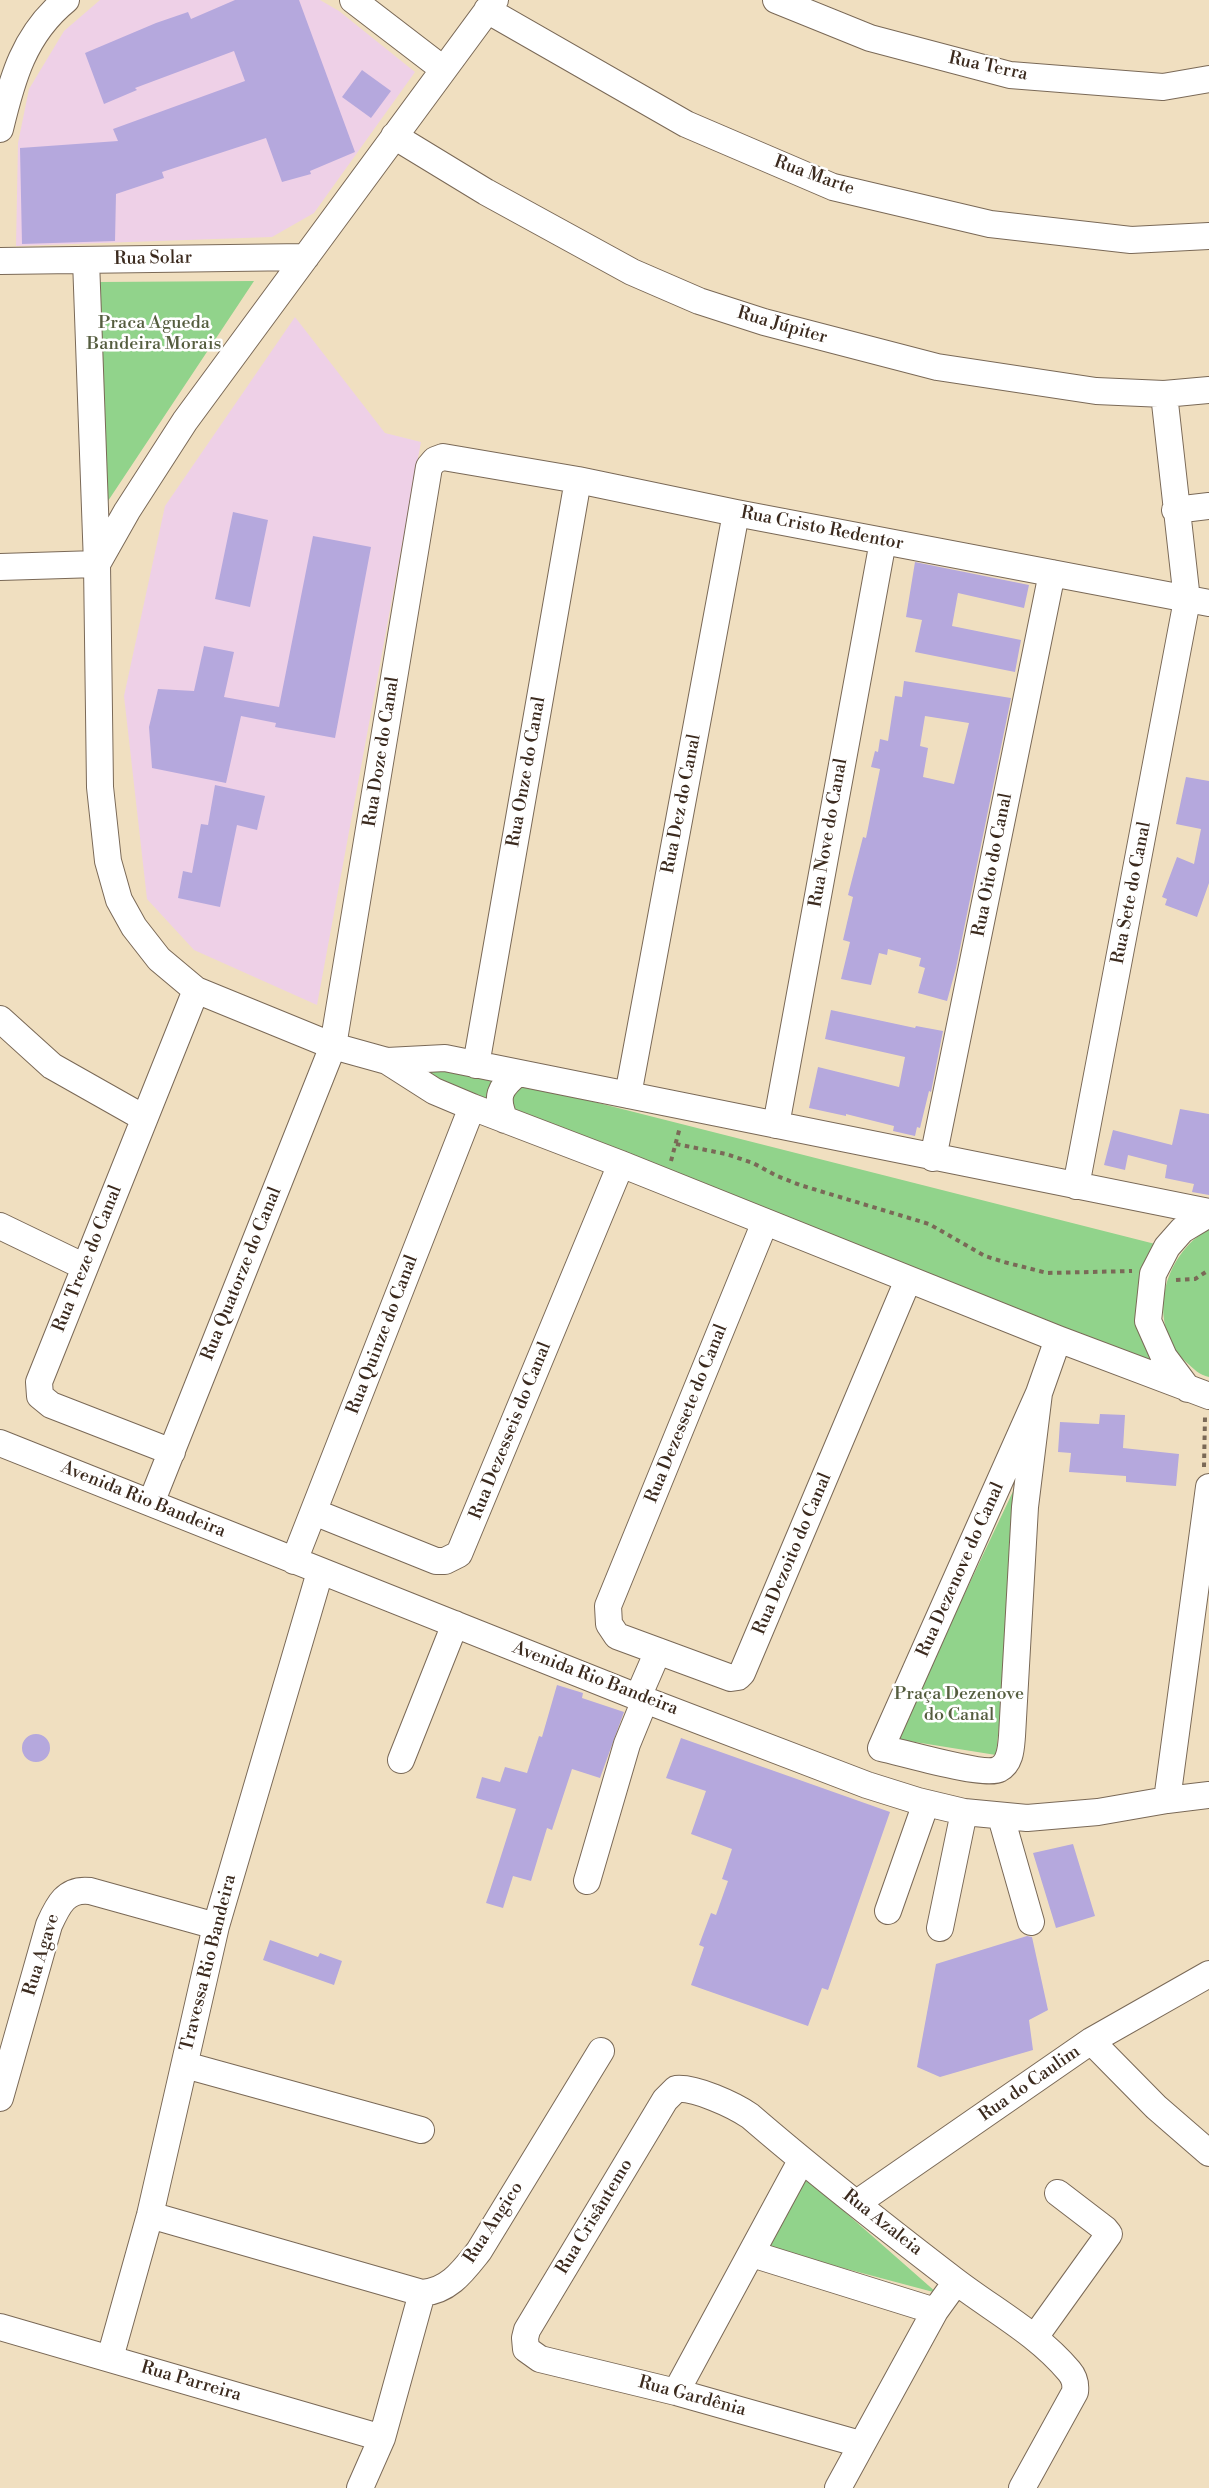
<!DOCTYPE html>
<meta charset="utf-8">
<style>
body{margin:0}
canvas{display:block;background:#f0dfc0}
</style>
<canvas width="1209" height="2488"></canvas>
<script>
const context = document.querySelector('canvas').getContext('2d');
context.lineJoin = 'round';
function paint(path, color) { context.fillStyle = color; context.fill(path, 'evenodd'); }
function trace(path, color, width, dash) { context.strokeStyle = color; context.lineWidth = width; context.lineCap = dash ? 'butt' : 'round'; context.setLineDash(dash || []); context.stroke(path); }
function write(font, color, halo, rows, align = 'center') {
  context.font = font + ' "Libre Bodoni",serif'; context.lineWidth = 5; context.setLineDash([]); context.textBaseline = 'middle'; context.strokeStyle = halo; context.fillStyle = color; for (const [text, x, y, turn = 0] of rows) {
    context.save(); context.translate(x, y); context.rotate((+turn || 0) * Math.PI / 180); context.textAlign = isNaN(turn) ? turn : align; if (halo) context.strokeText(text, 0, 0); context.fillText(text, 0, 0); context.restore();
  }
}
const built = new Path2D(`
 M100 0H320L339 11 415 72 314 213 272 237 16 246 18 143 29 89 64 31Z
 M295 317 385 433 421 442 317 1005 194 950 147 899 124 696 165 506Z`);
const green = new Path2D(`
 M254 281 108 501 98 282Z
 M375 1051 476 1072 1167 1247 1148 1321 1175 1373 765 1222Z
 M1209 1229V1377C1199 1375 1194 1369 1186 1362 1146 1324 1162 1255 1209 1229Z
 M1025 1466 996 1755 896 1739Z
 M804 2176 937 2293 764 2247Z`);
const building = new Path2D(`
 M235 0H299L355 152 310 171 311 174 282 182 266 138 162 172 164 178 116 194 115 241 22 244 20 148 118 141 113 129 245 81 234 51 135 88 137 90 104 104 85 53 156 23 188 12 191 19Z
 M362 70 391 91 371 118 342 97Z
 M233 512 268 520 250 607 215 599Z
 M313 536 371 547 335 738 275 727 276 723 241 716 226 783 152 768 149 727 158 689 194 691 204 646 234 652 224 697 279 707Z
 M915 562 1029 585 1024 608 958 593 952 626 1021 640 1015 672 915 652 922 620 906 617Z
 M904 681 1011 698 956 968 947 1001 918 993 925 968 919 966 921 958 888 949 887 955 879 953 871 985 841 979 850 942 843 940 853 897 848 895 863 837 866 838 880 769 871 767 875 751 878 752 880 739 888 741 895 696 902 697ZM925 716 969 723 954 784 923 777 928 748 920 746Z
 M1186 777 1209 781V883L1197 917 1165 905 1167 899 1162 897 1177 857 1194 864 1201 829 1176 824Z
 M215 785 265 796 257 830 237 825 220 907 178 898 183 871 192 873 201 824 208 825Z
 M831 1010 915 1028 916 1026 943 1031 931 1092 929 1091 920 1128 917 1127 915 1136 893 1131 894 1126 846 1114V1116L809 1108 818 1067 899 1087 905 1057 825 1039Z
 M1180 1109 1209 1114V1195L1192 1192 1194 1184 1165 1178 1167 1165 1128 1155 1125 1170 1104 1165 1113 1130 1172 1145Z
 M1100 1414 1125 1415 1123 1448 1179 1454 1176 1486 1126 1482V1476L1069 1472 1071 1453 1058 1452 1060 1422 1099 1424Z
 M557 1685 583 1693 582 1698 624 1712 600 1778 572 1769 552 1830 547 1828 531 1881 513 1876 503 1908 486 1903 516 1809 476 1798 482 1777 500 1782 505 1767 527 1773 539 1736 542 1737Z
 M22 1748a14 14 0 1 1 28 0a14 14 0 1 1-28 0Z
 M681 1738 890 1812 828 1990 822 1988 808 2026 691 1985 704 1947 699 1945 711 1913 716 1915 728 1881 722 1879 732 1849 691 1834 706 1791 666 1778Z
 M1073 1844 1095 1916 1056 1928 1033 1853Z
 M1027 1936 1032 1937 1048 2010 1029 2020 1033 2050 940 2077 917 2067 936 1964Z
 M270 1940 318 1957 320 1953 342 1961 334 1985 263 1960Z`);
const path = new Path2D(`
 M676 1144 726 1154 753 1163 777 1176 800 1185 929 1224 985 1256 1004 1262 1047 1273 1132 1271
 M671 1161 680 1127
 M1176 1280 1195 1279 1209 1270
 M1204 1467 1205 1417`);
const minor = new Path2D(`
 M353 0 443 69
 M495 0 185 421 127 511 97 564 100 787 108 861 119 900 134 927 159 959 196 990 333 1046 387 1061 434 1091 472 1107 621 1164 1058 1339 1209 1396
 M776 0 870 38 1010 75 1163 87 1209 79
 M487 10 686 124 833 187 990 224 1131 240 1209 236
 M0 129C12 79 24 34 66 0
 M394 136 486 192 632 272 699 301 764 322 937 367 1096 391 1164 394 1209 390
 M0 261 306 257
 M1175 510 1209 506
 M0 567 97 564 86 260
 M0 1019 52 1066 144 1118
 M387 1061 445 1058 1209 1212
 M476 1065 578 480
 M628 1095 736 513
 M505 1120C495 1097 499 1088 518 1073
 M776 1125 883 541
 M933 1158 1052 573
 M1076 1186 1187 600 1164 394
 M765 1222 608 1606 609 1624 617 1636 731 1678 738 1677 742 1673 908 1280
 M0 1226 85 1267
 M1188 1389 1164 1357 1148 1321 1153 1274 1167 1247 1182 1230 1209 1214
 M1039 1393 881 1748C901 1752 985 1777 999 1769 1011 1763 1011 1747 1012 1736L1025 1507 1039 1393 1058 1339
 M0 1443 645 1700 867 1785 918 1801 964 1812 1027 1818 1098 1812 1167 1800 1209 1795
 M172 1452 51 1405 40 1396 39 1382 196 990
 M151 1503 333 1046 429 467 435 460 443 457 578 480 736 513 1209 603
 M314 1512 436 1561H445L459 1554 621 1164
 M294 1561 472 1107
 M638 1697 658 1651
 M401 1760 455 1624
 M1167 1800 1209 1487
 M1001 1817 1031 1922
 M587 1881 627 1744 645 1700
 M888 1911 926 1803
 M940 1928 964 1812
 M1091 2041 1156 2107 1209 2153
 M185 2065 421 2130
 M0 2098 49 1925C58 1905 66 1888 90 1891L216 1926
 M857 2203 1091 2041 1209 1974
 M150 2215 422 2293
 M752 2254 935 2311
 M0 2327 382 2438
 M1035 2337 1109 2234 1105 2229 1058 2193
 M110 2358 150 2215 216 1926 320 1572
 M676 2392 801 2161
 M860 2444 676 2392 540 2359 526 2349 525 2338 527 2330 665 2100 676 2089C695 2087 734 2105 750 2116 816 2173 885 2227 954 2280 993 2310 1037 2333 1069 2371 1075 2378 1076 2384 1075 2392L1022 2488
 M360 2488 382 2438 422 2293C449 2291 463 2271 479 2251L601 2051
 M838 2488 935 2311 956 2282`);
const streetNames = [
 ["Rua Terra",988,67,12],
 ["Rua Marte",814,176,20],
 ["Rua Solar",153,259,-1],
 ["Rua Júpiter",782,326,16],
 ["Rua Cristo Redentor",822,529,11],
 ["Rua Doze do Canal",382,752,-81],
 ["Rua Onze do Canal",527,772,-80],
 ["Rua Dez do Canal",682,804,-79],
 ["Rua Nove do Canal",829,833,-80],
 ["Rua Oito do Canal",993,865,-79],
 ["Rua Sete do Canal",1132,893,-79],
 ["Rua Treze do Canal",88,1259,-68],
 ["Rua Quatorze do Canal",242,1274,-68],
 ["Rua Quinze do Canal",383,1335,-69],
 ["Rua Dezessete do Canal",687,1414,-68],
 ["Rua Dezesseis do Canal",511,1431,-68],
 ["Avenida Rio Bandeira",143,1500,22],
 ["Rua Dezoito do Canal",793,1554,-67],
 ["Rua Dezenove do Canal",961,1570,-66],
 ["Avenida Rio Bandeira",595,1679,21],
 ["Rua Agave",42,1955,-73],
 ["Travessa Rio Bandeira",209,1963,-76],
 ["Rua do Caulim",1030,2084,-35],
 ["Rua Crisântemo",595,2217,-59],
 ["Rua Angico",494,2223,-57],
 ["Rua Azaleia",882,2223,38],
 ["Rua Parreira",191,2382,16],
 ["Rua Gardênia",692,2397,15]
];
const parkNames = [
 ["Praca Agueda",154,324],
 ["Bandeira Morais",154,345],
 ["Praça Dezenove",959,1695],
 ["do Canal",959,1716]
];
paint(built, '#eed0e7');
paint(green, '#91d38b');
paint(building, '#b5a8dd');
trace(minor, '#7a6957', 28);
trace(path, '#7a6957', 4, [4.5, 4.5]);
trace(minor, '#fff', 26);
write('18px', '#3b2a1e', '#fff', streetNames);
write('18px', '#555d3f', '#fff', parkNames);
</script>
